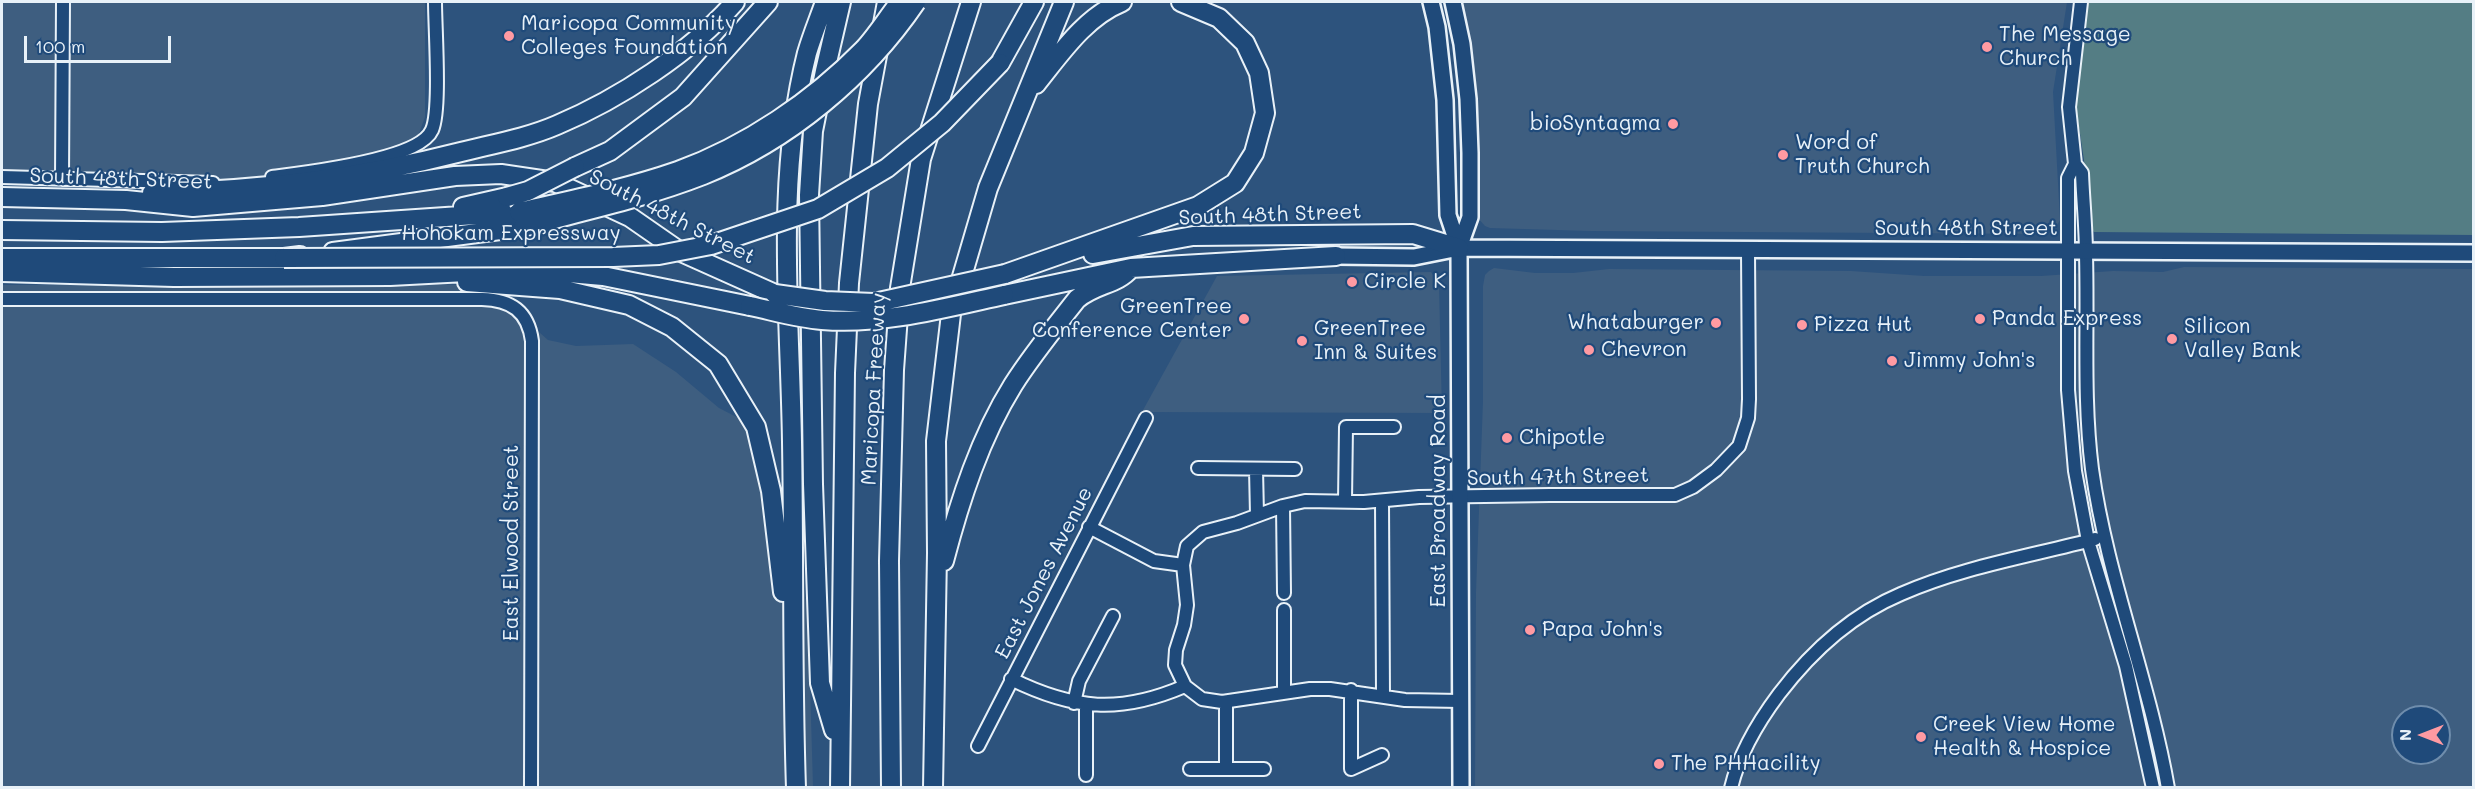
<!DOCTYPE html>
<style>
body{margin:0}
#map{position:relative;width:2475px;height:789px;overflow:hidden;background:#2d537d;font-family:Mali,sans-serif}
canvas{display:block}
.frame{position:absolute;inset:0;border:3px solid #e8f1f8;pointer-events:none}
.north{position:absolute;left:2391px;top:705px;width:60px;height:60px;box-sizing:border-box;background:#1f4a7a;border:2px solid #6f8dac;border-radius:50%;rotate:270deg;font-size:16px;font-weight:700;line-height:24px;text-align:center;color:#e8f1f8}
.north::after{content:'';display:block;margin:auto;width:21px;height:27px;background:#ff9aa2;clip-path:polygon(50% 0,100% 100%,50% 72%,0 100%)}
.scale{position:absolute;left:24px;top:36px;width:147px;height:27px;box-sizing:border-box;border:3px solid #e8f1f8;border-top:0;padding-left:8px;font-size:18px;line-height:21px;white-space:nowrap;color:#e8f1f8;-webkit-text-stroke:4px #1f4a7a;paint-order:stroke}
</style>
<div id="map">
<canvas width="2475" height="789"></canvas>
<div class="frame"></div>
<div class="north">N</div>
<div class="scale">100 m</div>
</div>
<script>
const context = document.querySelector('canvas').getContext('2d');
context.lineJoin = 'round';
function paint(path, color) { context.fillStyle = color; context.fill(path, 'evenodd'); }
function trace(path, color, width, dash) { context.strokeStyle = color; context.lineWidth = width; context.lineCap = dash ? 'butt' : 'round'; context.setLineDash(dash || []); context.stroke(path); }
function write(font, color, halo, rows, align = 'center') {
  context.font = font + ' Mali,sans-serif'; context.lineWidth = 4.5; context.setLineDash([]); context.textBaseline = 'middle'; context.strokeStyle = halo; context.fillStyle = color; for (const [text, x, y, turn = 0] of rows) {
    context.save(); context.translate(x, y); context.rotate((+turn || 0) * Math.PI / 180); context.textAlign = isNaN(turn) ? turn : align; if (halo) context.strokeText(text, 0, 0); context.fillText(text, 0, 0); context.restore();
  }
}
const built = new Path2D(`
 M2 2H425V117L417 139 394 156 264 186H78L2 179Z
 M1461 2H2067L2053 92 2060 220 2053 233 2050 234 1591 231 1490 228 1485 226 1477 217 1476 114 1472 63Z
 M2184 267 2473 269V787L1475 788 1476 592 1483 401V286L1485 275 1489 271 1494 268 1535 273H1573L1609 269 1851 271 1924 276H2041L2113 271 2163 272ZM2403 717H2439V753H2403Z
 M1431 272 1439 284 1442 413 1142 412 1217 276Z
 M413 283 487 286 548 340 576 346 633 344 676 372 719 408 754 426 777 469 795 530 808 614 813 787H2V285Z`);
const green = new Path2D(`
 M2086 2H2473V235L2094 232 2090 228 2088 218 2084 160 2074 94 2086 25Z`);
const minor = new Path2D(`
 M2081 2 2069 107 2075 164 2082 173C2083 200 2086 228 2086 255 2088 326 2083 398 2092 469 2107 577 2149 679 2168 788
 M2075 164 2068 178V390L2075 471 2088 541 2126 666 2153 788
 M2 177 213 183
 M272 177C304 173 419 160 432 130 441 110 435 28 435 2
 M62 179 63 2
 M2 299H482C511 300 528 311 532 341L531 788
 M1198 468 1295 469
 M1256 469 1257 515
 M1345 501 1346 427H1394
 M1382 501 1383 696
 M1283 506 1284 593
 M1089 527 1154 561 1183 565 1187 546 1203 532 1237 523 1283 506 1305 501 1364 502 1419 497 1550 495H1675L1693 487 1716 470 1739 446 1748 418 1749 399 1748 251
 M1183 565 1187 605 1184 625 1176 650 1175 665 1185 686 1202 699 1222 702 1310 689H1330L1405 700 1460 701
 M1284 610V693
 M1011 679C1074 710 1120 714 1185 686
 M1351 690V769L1382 755
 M1226 702V769
 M1074 703 1079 681 1113 616
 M978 746 1146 418
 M1190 769H1264
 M1086 775V705
 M1731 788C1739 754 1758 722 1779 694 1811 652 1851 615 1901 594 1962 567 2031 556 2095 539`);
const major = new Path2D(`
 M1431 2 1437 27 1445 100 1448 215 1459 248
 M1453 2 1462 44 1468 99 1470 153V217L1459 248 1461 788
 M1336 256 1414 257 1459 248 2474 253`);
const highway = new Path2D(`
 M1000 63 1034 2
 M1036 84C1061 53 1085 17 1122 2
 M575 167 610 151 683 97 768 2
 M152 193C256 191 360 178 461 152 493 144 527 138 557 125 619 99 691 52 735 2
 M2 197 126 200 193 207 322 196 455 176 501 174 555 182 630 217 679 251 775 294
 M463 207 507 197
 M2 230 162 232 299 227 519 212
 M333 252 523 227
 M1093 254 1193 236 1413 234 1459 248
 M2 258H284L300 256
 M2 272 174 277 390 276 523 269 603 276 750 306
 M1005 274 1198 206 1235 183 1254 153 1265 113 1259 73 1245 43 1219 18 1181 2
 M467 282 560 289 629 305 672 327 718 364 756 427 771 491 783 592
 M1004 295 1131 268 1336 256
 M944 561C960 500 980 438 1013 385 1032 355 1055 327 1077 299 1096 283 1117 285 1131 268
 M834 730 820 683 813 484 809 195 813 131 825 71 841 2
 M796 788C792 672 794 557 792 442 790 313 775 180 807 53 812 36 819 19 825 2
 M840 788 845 373 849 283 868 104 887 2
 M891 788 889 561 894 370 900 288 921 159 971 2
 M933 788 937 553 936 441 951 314 988 188 1064 2`);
const highwayBridge = new Path2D(`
 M507 197 528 191 575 167
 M519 212C572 200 626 189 678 171 747 146 813 101 864 49 877 35 888 17 900 2
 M523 227C583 211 644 198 703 175 788 141 865 77 916 2
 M284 258 613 257 659 255 711 245 818 209 887 168 942 123 1000 63
 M775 294 825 301 874 303 1005 274
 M750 306C774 311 798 318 822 320 883 325 945 308 1004 295`);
const markers = [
 [509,36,6,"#ff9aa2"],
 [1987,47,6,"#ff9aa2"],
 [1673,124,6,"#ff9aa2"],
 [1783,155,6,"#ff9aa2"],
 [1352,282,6,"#ff9aa2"],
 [1244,319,6,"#ff9aa2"],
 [1980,319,6,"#ff9aa2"],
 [1716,323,6,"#ff9aa2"],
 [1802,325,6,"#ff9aa2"],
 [2172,339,6,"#ff9aa2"],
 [1302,341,6,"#ff9aa2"],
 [1589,350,6,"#ff9aa2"],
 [1892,361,6,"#ff9aa2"],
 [1507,438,6,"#ff9aa2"],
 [1530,630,6,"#ff9aa2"],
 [1921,737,6,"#ff9aa2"],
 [1659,764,6,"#ff9aa2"]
];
const poiNames = [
 ["Maricopa Community",521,24],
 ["Colleges Foundation",521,48],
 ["The Message",1999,35],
 ["Church",1999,59],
 ["bioSyntagma",1661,124,"right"],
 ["Word of",1795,143],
 ["Truth Church",1795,167],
 ["Circle K",1364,282],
 ["GreenTree",1232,307,"right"],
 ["Conference Center",1232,331,"right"],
 ["Panda Express",1992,319],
 ["Whataburger",1704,323,"right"],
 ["Pizza Hut",1814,325],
 ["Silicon",2184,327],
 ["Valley Bank",2184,351],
 ["GreenTree",1314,329],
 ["Inn & Suites",1314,353],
 ["Chevron",1601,350],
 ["Jimmy John's",1904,361],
 ["Chipotle",1519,438],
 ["Papa John's",1542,630],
 ["Creek View Home",1933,725],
 ["Health & Hospice",1933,749],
 ["The PHHacility",1671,764]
];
const streetNames = [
 ["South 48th Street",121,179,2],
 ["South 48th Street",1270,215,-2],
 ["South 48th Street",672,217,27],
 ["South 48th Street",1966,229],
 ["Hohokam Expressway",511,234],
 ["Maricopa Freeway",874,389,-87],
 ["South 47th Street",1558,477,-1],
 ["East Broadway Road",1439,501,-90],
 ["East Elwood Street",512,543,-90],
 ["East Jones Avenue",1044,573,-63]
];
paint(built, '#3e5e80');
paint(green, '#547d84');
trace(minor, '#e8f1f8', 16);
trace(major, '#e8f1f8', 20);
trace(highway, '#e8f1f8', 22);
trace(minor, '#1f4a7a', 12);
trace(major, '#1f4a7a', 15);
trace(highway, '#1f4a7a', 18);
trace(highwayBridge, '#e8f1f8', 22, []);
trace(highwayBridge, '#1f4a7a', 18);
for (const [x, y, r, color] of markers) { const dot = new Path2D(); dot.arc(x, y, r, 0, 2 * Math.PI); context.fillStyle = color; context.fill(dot); trace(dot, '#1f4a7a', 2); }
write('21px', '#e8f1f8', '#1f4a7a', poiNames, 'left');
write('21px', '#e8f1f8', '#1f4a7a', streetNames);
</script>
